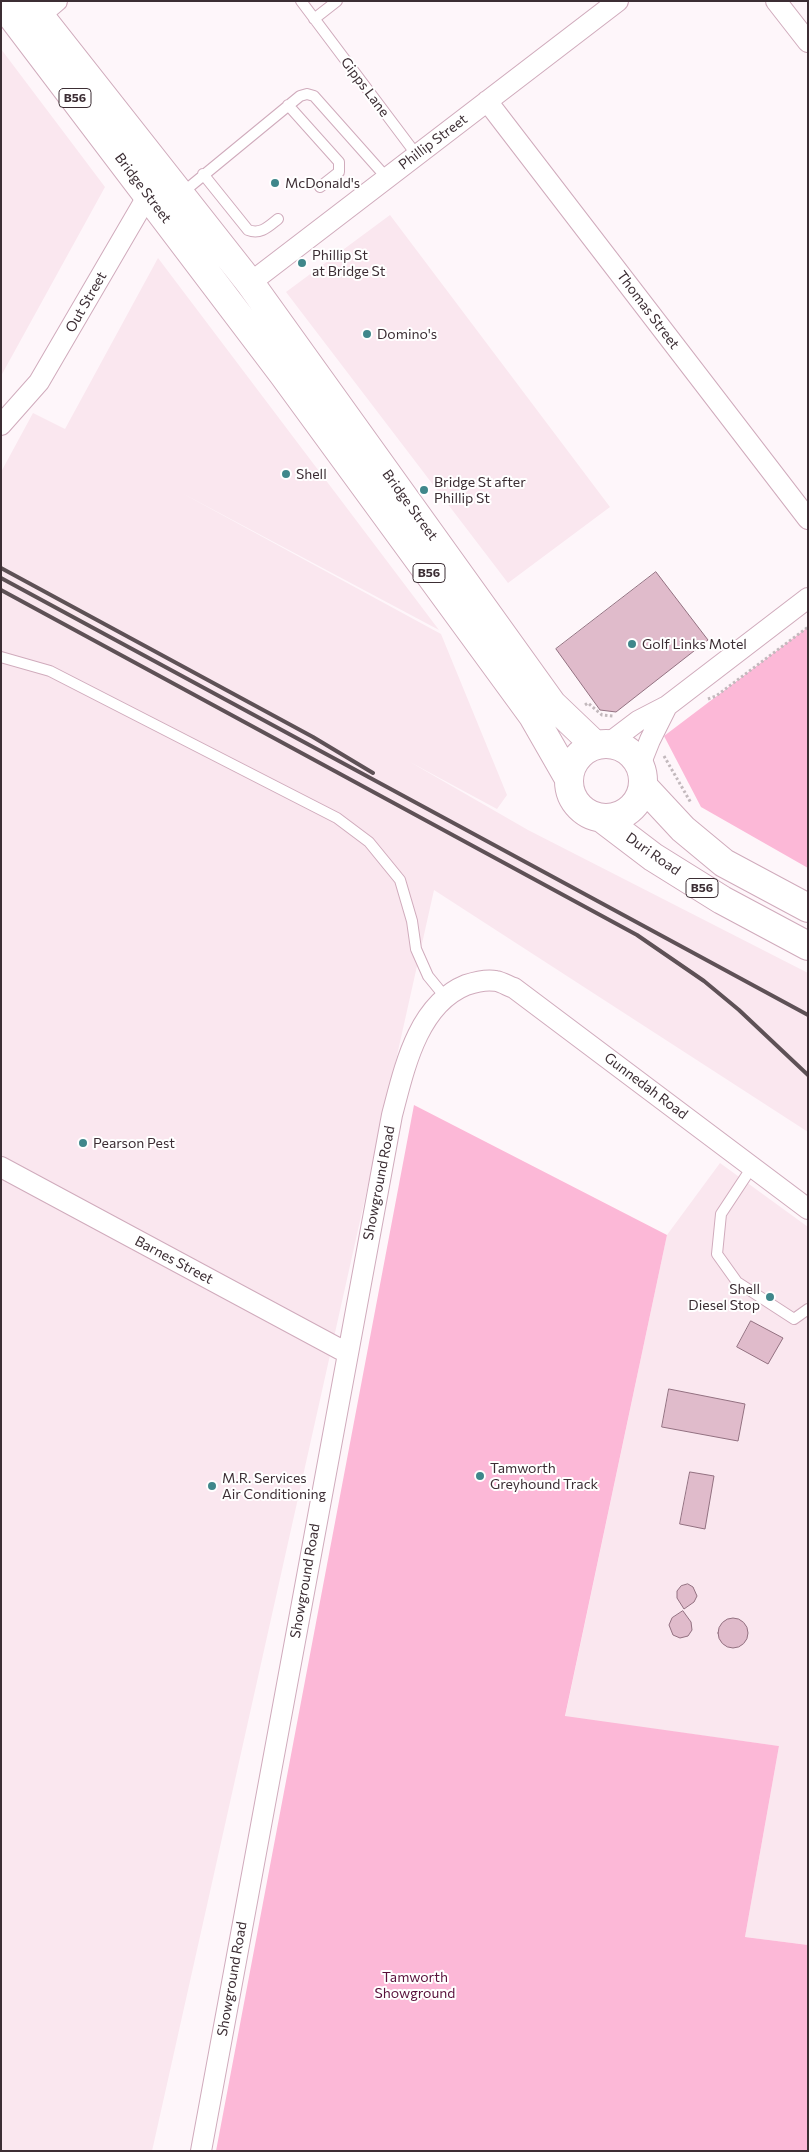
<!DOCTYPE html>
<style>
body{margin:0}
#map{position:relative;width:809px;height:2152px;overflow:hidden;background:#fef6fa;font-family:Commissioner,sans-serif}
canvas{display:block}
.frame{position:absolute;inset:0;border:2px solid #3c2e34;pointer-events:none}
</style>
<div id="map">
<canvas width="809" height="2152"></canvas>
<div class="frame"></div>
</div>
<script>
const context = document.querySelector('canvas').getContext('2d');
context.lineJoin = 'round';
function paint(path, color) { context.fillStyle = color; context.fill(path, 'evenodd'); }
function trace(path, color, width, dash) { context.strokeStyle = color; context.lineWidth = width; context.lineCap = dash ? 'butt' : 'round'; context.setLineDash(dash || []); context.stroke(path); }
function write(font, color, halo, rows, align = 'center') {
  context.font = font + ' Commissioner,sans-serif'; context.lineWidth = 4; context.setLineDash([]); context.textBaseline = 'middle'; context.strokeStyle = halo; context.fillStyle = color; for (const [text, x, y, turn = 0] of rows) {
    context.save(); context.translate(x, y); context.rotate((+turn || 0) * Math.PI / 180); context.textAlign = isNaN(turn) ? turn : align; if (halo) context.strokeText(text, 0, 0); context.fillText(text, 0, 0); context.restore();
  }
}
const built = new Path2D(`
 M1 49 105 187 1 376Z
 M390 215 610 507 508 583 286 292Z
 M158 258 439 630 180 492 441 634 507 795 497 809 410 762 528 830 808 973V1132L434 890 152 2151H1V472L33 413 65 429Z
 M720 1163 808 1227V1945L745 1937 779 1746 565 1717 667 1235Z`);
const green = new Path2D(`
 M808 627V868L701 807 664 736Z
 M414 1105 667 1235 565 1716 779 1746 745 1937 808 1945V2151H216Z`);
const building = new Path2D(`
 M656 572 708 640 616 712 600 710 556 649Z
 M751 1321 783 1338 768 1364 737 1347Z
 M669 1389 745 1404 738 1441 662 1427Z
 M690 1472 714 1476 705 1529 680 1524Z
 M688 1584 693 1587 697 1596 694 1602 684 1609 677 1598V1591L681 1586Z
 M683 1611 691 1622 692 1630 688 1636 680 1638 673 1635 669 1625 672 1618Z
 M718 1633a15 15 0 1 1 30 0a15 15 0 1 1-30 0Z`);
const path = new Path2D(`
 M708 699 716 696 808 627
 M585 705 588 703 602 715 613 716
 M664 756 691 803`);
const service = new Path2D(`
 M301 1 416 154
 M314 19 337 1
 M288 105 339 162V172L320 187
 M203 174 248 230C261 235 269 226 278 219
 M182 193 300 96 307 94 314 96 386 177
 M1 657 50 671 337 818 369 842 400 880 412 921 416 949 428 976 446 998
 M752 1167 721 1214 717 1254 737 1282 794 1319 808 1309`);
const minor = new Path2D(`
 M776 1 808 42
 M30 24 57 1
 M487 101 808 519
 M250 283 618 1
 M1 425 39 382 148 195 156 186
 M609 743 638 721 667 706 808 598
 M640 765 650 740 667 706
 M1 1167 347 1353
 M201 2151 392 1115C404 1070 417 1005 466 985 475 982 486 979 496 981 502 982 508 986 514 988L808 1209`);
const primary = new Path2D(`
 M28 1 250 283 552 704 595 745
 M1 2 283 374 533 716 568 777
 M569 781a37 37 0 1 1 74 0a37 37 0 1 1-74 0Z
 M643 786 683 829 724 863 808 908
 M603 819 653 857 722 900 808 946`);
const rail = new Path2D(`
 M1 568 313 737 373 773
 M1 578 808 1015
 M1 590 637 935 704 981 739 1010 808 1075`);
const markers = [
 [275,183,5,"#3f878b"],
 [302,263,5,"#3f878b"],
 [367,334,5,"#3f878b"],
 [286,474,5,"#3f878b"],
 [424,490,5,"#3f878b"],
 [632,644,5,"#3f878b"],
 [83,1143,5,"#3f878b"],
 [770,1297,5,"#3f878b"],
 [480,1476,5,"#3f878b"],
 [212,1486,5,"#3f878b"]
];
const shields = [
 [75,98,32],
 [429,573,32],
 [702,888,32]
];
const shieldNames = [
 ["B56",75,98],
 ["B56",429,573],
 ["B56",702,888]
];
const streetNames = [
 ["Gipps Lane",365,87,53],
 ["Phillip Street",433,142,-37],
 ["Bridge Street",143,188,53],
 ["Out Street",86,302,-60],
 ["Thomas Street",648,310,53],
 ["Bridge Street",410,505,54],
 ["Duri Road",653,854,35],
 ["Gunnedah Road",646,1086,37],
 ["Showground Road",379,1183,-79],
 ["Barnes Street",174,1260,28],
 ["Showground Road",305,1581,-80],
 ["Showground Road",232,1979,-80]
];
const poiNames = [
 ["McDonald's",285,183],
 ["Phillip St",312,255],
 ["at Bridge St",312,271],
 ["Domino's",377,334],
 ["Shell",296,474],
 ["Bridge St after",434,482],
 ["Phillip St",434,498],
 ["Golf Links Motel",642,644],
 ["Pearson Pest",93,1143],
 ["Shell",760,1289,"right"],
 ["Diesel Stop",760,1305,"right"],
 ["Tamworth",490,1468],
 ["Greyhound Track",490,1484],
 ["M.R. Services",222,1478],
 ["Air Conditioning",222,1494]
];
const parkNames = [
 ["Tamworth",415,1977],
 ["Showground",415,1993]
];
paint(built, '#fae7ef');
paint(green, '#fcb8d7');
paint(building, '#e0bbcb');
trace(building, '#937181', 1);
trace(service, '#d0abbc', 12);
trace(minor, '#d0abbc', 22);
trace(primary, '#d0abbc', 30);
trace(path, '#c3b9bd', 3, [2.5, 2.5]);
trace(service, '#fff', 10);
trace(minor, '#fff', 20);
trace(primary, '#fff', 28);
trace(rail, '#5e5156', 4);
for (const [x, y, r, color] of markers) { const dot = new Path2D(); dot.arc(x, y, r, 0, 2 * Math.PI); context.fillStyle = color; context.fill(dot); trace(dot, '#fff', 2); }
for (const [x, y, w] of shields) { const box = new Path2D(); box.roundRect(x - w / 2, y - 9.5, w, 19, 4); context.fillStyle = '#fff'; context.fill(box); trace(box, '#3c2e34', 1); }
write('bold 12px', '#3c2e34', null, shieldNames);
write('14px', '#3c2e34', '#fff', streetNames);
write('14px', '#3c2e34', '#fff', poiNames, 'left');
write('14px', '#59113b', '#fff', parkNames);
</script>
